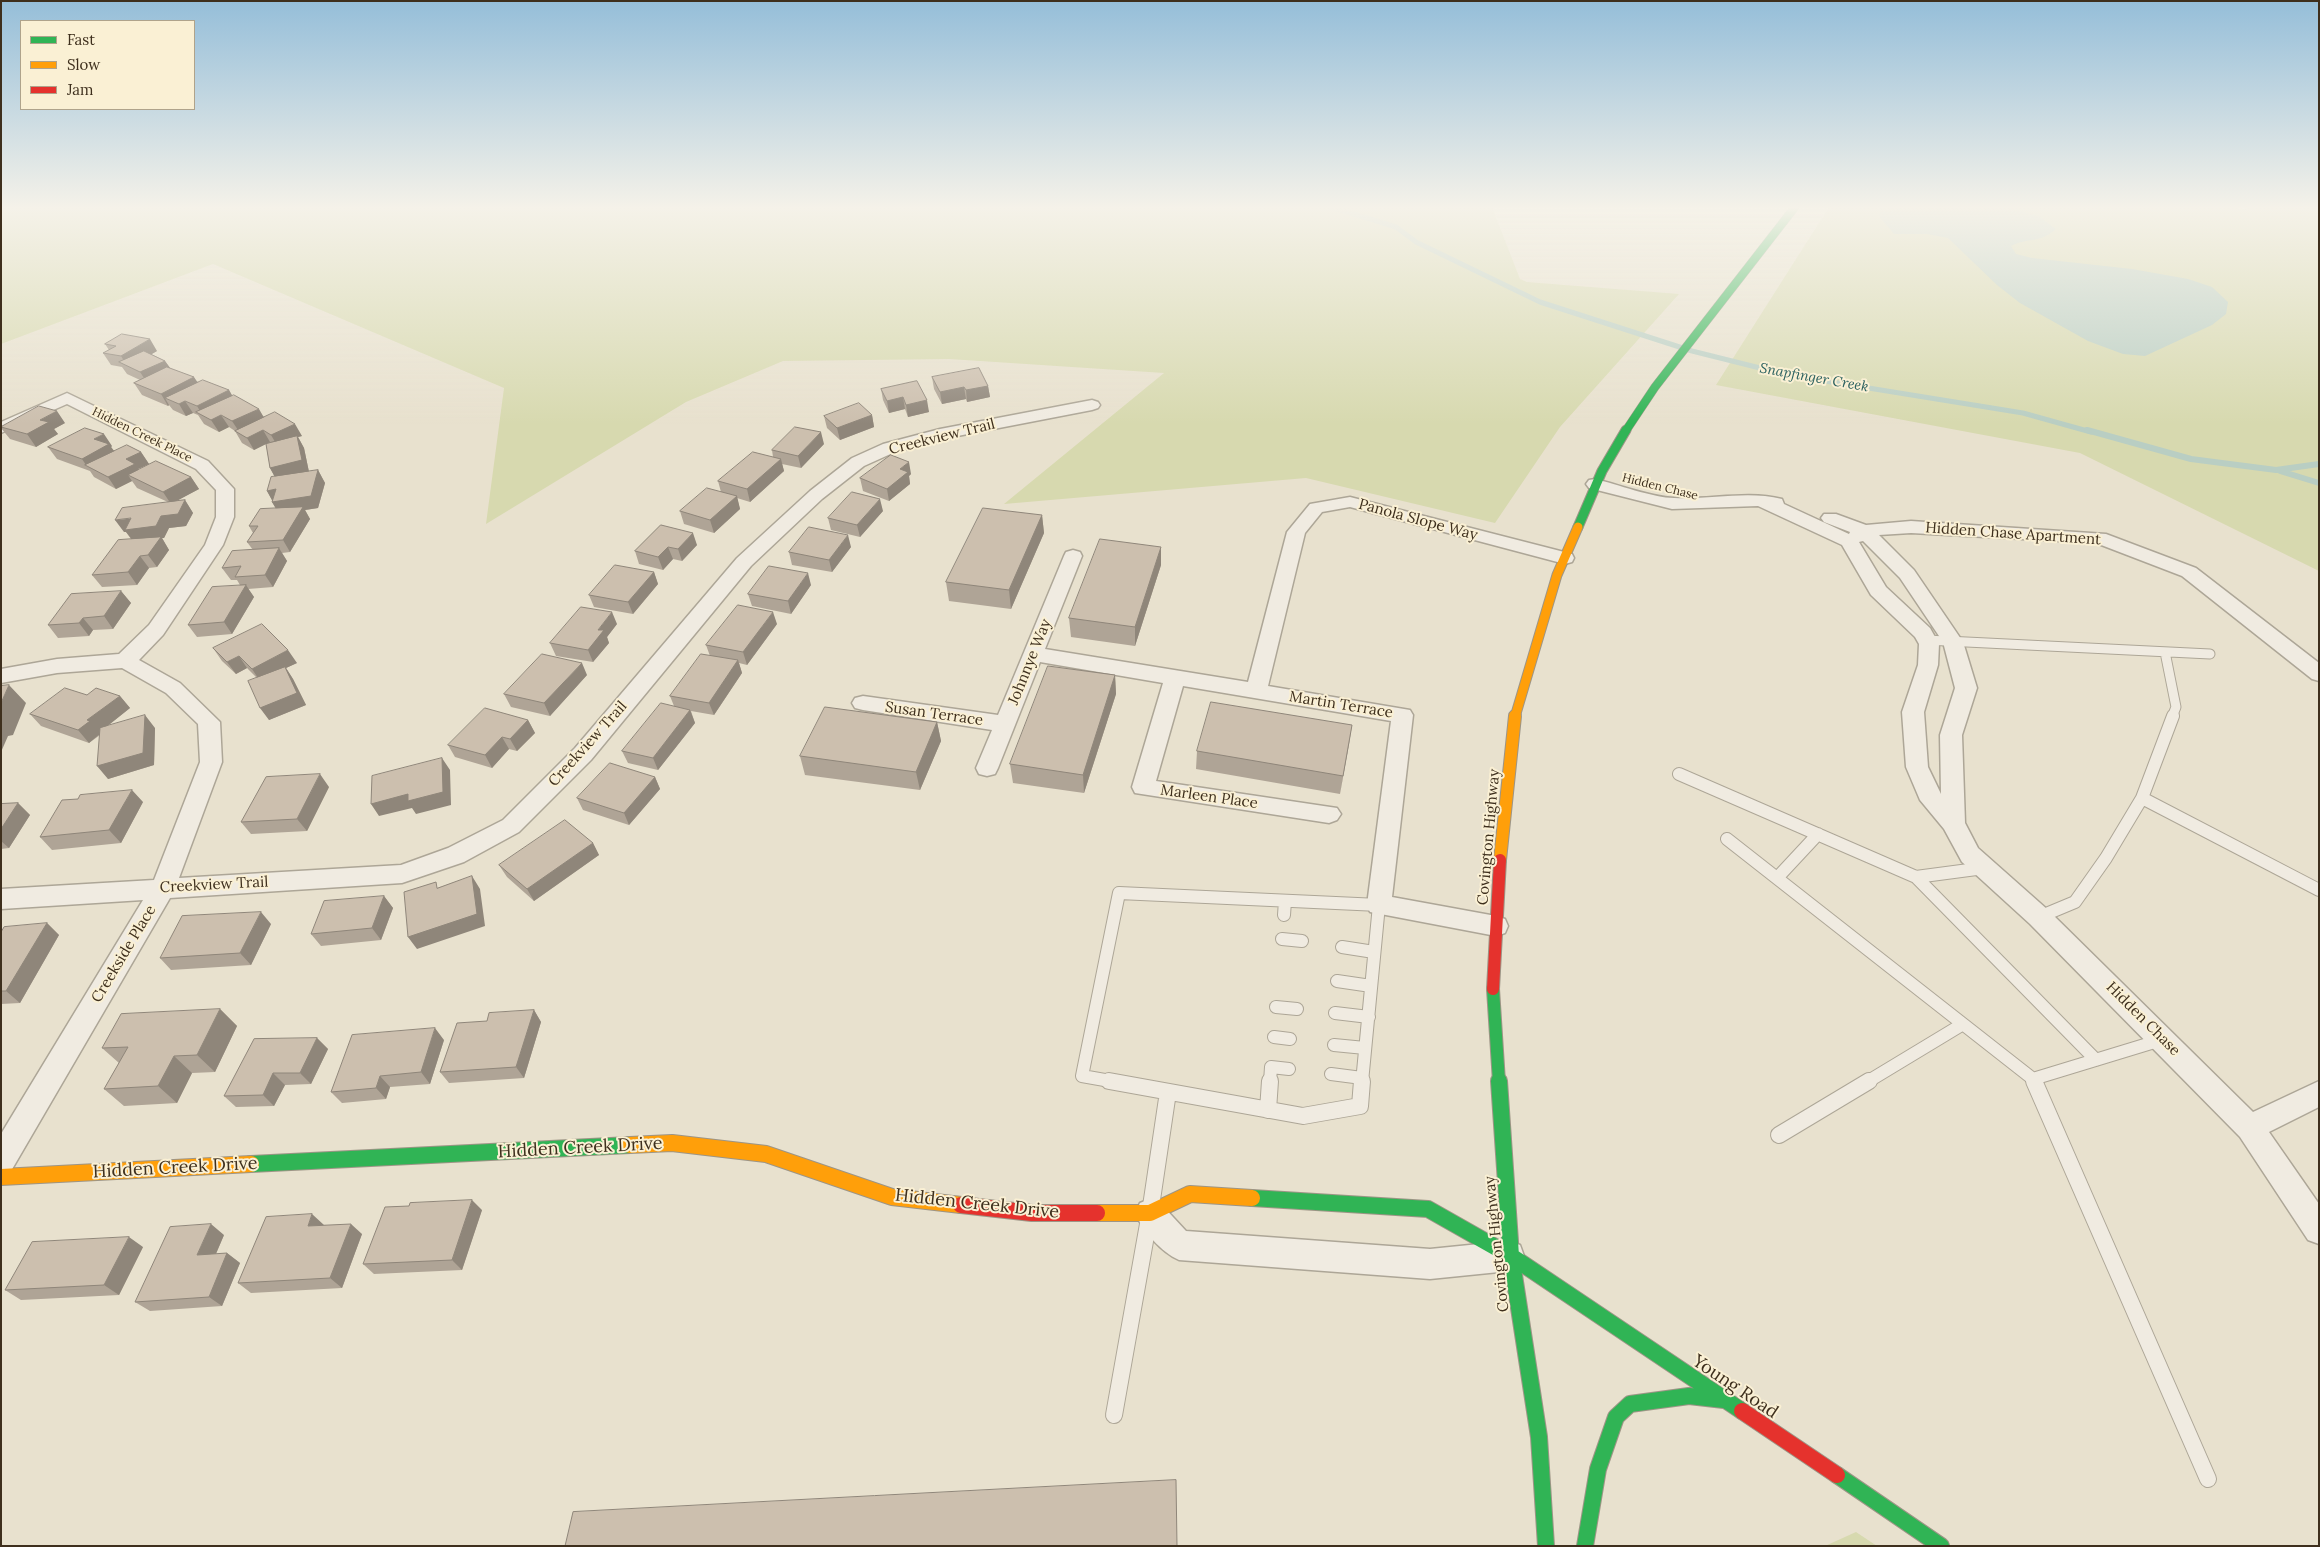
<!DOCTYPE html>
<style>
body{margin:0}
#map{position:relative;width:2320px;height:1547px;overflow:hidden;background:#e8e1ce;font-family:Lora,serif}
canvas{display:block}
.frame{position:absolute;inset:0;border:2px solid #3e2f1d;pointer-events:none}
.legend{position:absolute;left:20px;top:20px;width:175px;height:90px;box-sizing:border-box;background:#faf0d4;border:1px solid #afa38b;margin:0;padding:6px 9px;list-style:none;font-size:15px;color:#3e2f1d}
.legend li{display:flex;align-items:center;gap:10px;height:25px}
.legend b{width:25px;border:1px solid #afa38b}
</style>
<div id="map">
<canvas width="2320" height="1547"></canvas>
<div class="frame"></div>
<ul class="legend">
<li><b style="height:6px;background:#30b455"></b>Fast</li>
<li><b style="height:6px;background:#ff9f0a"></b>Slow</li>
<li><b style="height:6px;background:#e5322d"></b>Jam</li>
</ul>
</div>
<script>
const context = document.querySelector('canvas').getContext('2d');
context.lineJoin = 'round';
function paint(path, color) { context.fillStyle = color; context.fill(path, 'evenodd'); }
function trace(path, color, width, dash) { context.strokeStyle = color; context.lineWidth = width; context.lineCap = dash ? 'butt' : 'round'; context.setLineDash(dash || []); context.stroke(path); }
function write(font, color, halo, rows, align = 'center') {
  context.font = font + ' Lora,serif'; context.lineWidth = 4; context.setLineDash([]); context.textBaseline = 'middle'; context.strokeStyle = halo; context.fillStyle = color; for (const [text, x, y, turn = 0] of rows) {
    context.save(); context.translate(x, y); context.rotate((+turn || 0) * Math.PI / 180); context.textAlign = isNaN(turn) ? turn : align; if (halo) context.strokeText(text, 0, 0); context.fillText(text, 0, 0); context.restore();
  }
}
const green = new Path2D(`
 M1 207H1492L1520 279 1527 282 1679 294 1560 427 1495 523 1306 478 1004 504 1164 373 949 359 783 361 686 402 486 524 504 388 213 264 1 344Z
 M1829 207H2230L2245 210 2249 207H2319V571L2080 453 1716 385Z
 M1856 1532 1877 1546H1825Z`);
const water = new Path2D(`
 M1882 207H2008L2038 216 2056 229C2039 244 2029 237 2011 246L2016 254 2032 258 2132 269 2188 279 2212 287 2228 302 2226 314 2212 325 2145 356 2123 354 2088 341 2020 303 1997 285 1948 238 1927 234H1894L1879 216Z`);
const streamFar1 = new Path2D(`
 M1331 207 1396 227 1416 242 1540 302 1692 351 1788 375 2023 413 2091 432`);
const stream = new Path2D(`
 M2087 430 2191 459 2276 470 2319 464
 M2280 471 2319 483`);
const laneFar2 = new Path2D(`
 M1926 640 2210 654
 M2165 652 2176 707 2172 717`);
const laneFar1 = new Path2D(`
 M1679 774 1916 877 1984 868
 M2142 798 2319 890
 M1727 839 2033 1079
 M1916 877 2096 1060
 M1777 878 1818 834
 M1284 915 1285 901
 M2039 917 2075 902 2106 858 2142 798 2173 716
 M1282 939 1302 941
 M1342 947 1374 952
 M1337 981 1371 986
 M1276 1007 1297 1009
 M1335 1013 1369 1017
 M1274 1037 1290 1039
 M1334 1045 1365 1048
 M1331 1074 1362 1078
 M1116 1082 1082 1076 1119 893 1379 905 1362 1082
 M1270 1082 1271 1067 1289 1069
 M1867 1082 1963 1024
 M2034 1082 2033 1079 2161 1040`);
const lane = new Path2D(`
 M1109 1081 1303 1116 1360 1106 1362 1081
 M2034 1081 2208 1479
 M1268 1110 1270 1081
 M1779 1135 1869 1081
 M1114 1415 1150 1213 1168 1092`);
const street = new Path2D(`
 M67 393 208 461 234 489V517L223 545 163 635 139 660 180 683 220 722 222 762 179 878 401 865 448 848 503 820 575 748 737 558 810 491 852 458 883 444 940 429 1092 400 1098 402 1100 405 1098 408 1092 410 942 439 895 452 864 466 822 499 751 566 591 760 519 832 464 862 402 883 170 898 11 1171 1 1174V1134L143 900 1 909V889L154 880 200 762 198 724 166 693 122 668 57 673 1 683V669L57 659 119 654 149 625 205 545 216 517V490L196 469 67 404 1 433V422Z
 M1595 479C1616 484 1654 498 1674 498 1710 500 1747 490 1782 499L1784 504 1849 534 1850 532 1824 522 1821 518 1824 514H1836L1866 525 1911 521 2106 534 2196 568 2319 663V681L2312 679 2182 576 2096 543 1911 533 1879 535 1914 570 1963 642 1977 688 1962 735 1965 823 1978 848 2048 910 2253 1112 2319 1081V1107L2269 1132 2319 1204V1244L2308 1240 2240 1137 2030 924 1962 862 1944 829 1920 800 1906 767 1902 712 1918 665 1919 644 1915 637 1871 595 1842 545 1758 506 1672 509 1589 488 1586 484 1589 480ZM1863 541 1900 578 1943 642 1955 688 1940 735 1941 794 1928 767 1924 712 1938 665 1939 644 1930 628 1886 587 1859 542Z
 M1350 497 1572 554 1574 558 1572 562 1565 564 1350 507 1322 512 1305 533 1268 686 1410 710 1413 715 1392 897 1496 916 1505 919 1508 926 1505 933 1496 936 1370 912 1367 905 1391 721 1183 686 1156 781 1337 808 1341 814 1337 820 1329 823 1135 793 1132 787 1163 683 1040 662 998 768 995 774 987 776 979 774 976 768 992 730 863 710 855 708 852 703 855 698 863 696 998 715 1064 556 1066 552 1073 550 1080 552 1082 556 1045 649 1248 682 1287 532 1310 504Z
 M1150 1199 1160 1203 1186 1231 1430 1249 1509 1241 1520 1245 1524 1256 1520 1267 1509 1271 1430 1279 1179 1260C1161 1252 1143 1231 1135 1213L1140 1203Z`);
const fastFar3 = new Path2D(`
 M1625 432 1655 387 1795 207`);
const fastFar2 = new Path2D(`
 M1578 527 1602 471 1626 430`);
const fastFar1 = new Path2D(`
 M1493 989 1499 1082`);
const fast = new Path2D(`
 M1499 1081 1511 1256 1539 1437 1546 1546
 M251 1164 630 1145
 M1252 1198 1428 1209 1511 1256 1742 1411
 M1837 1475 1941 1546
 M1585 1546 1598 1469 1616 1417 1630 1404 1689 1396 1724 1400`);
const slowFar2 = new Path2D(`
 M1515 717 1557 575 1578 527`);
const slowFar1 = new Path2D(`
 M1500 860 1515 716`);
const slow = new Path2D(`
 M630 1145 672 1143 766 1154 892 1197 961 1205
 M1 1177 251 1164
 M1097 1213H1150L1190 1194 1252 1198`);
const jamFar1 = new Path2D(`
 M1493 989 1500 860`);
const jam = new Path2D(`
 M961 1205 1032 1213H1097
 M1742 1411 1837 1475`);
const wall = new Path2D(`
 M105 344 157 351 151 354 165 361 170 368 198 382 229 390 232 396 264 417 302 436 298 437 304 448 309 472 318 470 325 483 318 508 305 510 310 519 290 552 282 553 287 561 273 587 248 589 254 597 232 634 197 637 188 625 240 585 237 580H231L222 568 253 550 247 542 253 533 249 526 276 508 272 502V500L267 491 275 477 270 468 266 444 254 450 242 443 235 431 229 427 219 432 204 424 198 415 193 413 186 416 173 410 169 405 168 406 142 395 134 383 140 380 127 374 122 367 111 365 103 353 109 350Z
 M932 377 988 386 990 397 967 402 966 399 942 404 934 389Z
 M917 381 929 412 908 417 905 409 889 413 883 400 881 389Z
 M872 415 874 427 840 440 827 428 824 416Z
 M65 423 54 429 58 434 36 447 10 439 1 428V426Z
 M824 444 801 468 782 464 784 471 750 502 737 498 740 509 714 533 684 524 680 511 721 492 718 481 773 457 772 450Z
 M112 446 111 447 114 451 141 452 149 464 138 469 139 470 191 477 199 489 176 501 185 500 193 513 186 526 169 528 164 538H162L169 550 157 567 149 568 137 585 102 587 92 575 131 539 126 532H124L168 502 137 488 132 481 116 489 94 477 90 471 57 459 48 447Z
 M911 474 909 476 910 484 889 501 863 491 860 478Z
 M883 511 860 537 831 530 828 518Z
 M1042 515 1044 533 1011 609 949 601 946 582Z
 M661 525 697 545 682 561 673 559 663 570 639 564 635 551Z
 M851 547 832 572 792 565 789 552Z
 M1161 547V565L1135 646 1071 637 1069 618Z
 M654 572 658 584 633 614 594 607 589 595Z
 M811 585 791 614 752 606 748 594Z
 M121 591 131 603 113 629 93 630 89 636 58 638 48 625Z
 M617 624 607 637 609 643 593 662 556 656 550 643Z
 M777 624 747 665 739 663 742 673 714 715 691 711 695 723 658 770 628 763 622 751 674 706 670 696 710 656 706 645Z
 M213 648 297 663 286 668 293 679 306 705 269 720 257 678 247 668 236 674 222 661Z
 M587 675 550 716 511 707 504 694Z
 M1115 675 1116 694 1084 793 1013 783 1010 764Z
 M87 695 120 696 130 708 106 727 155 728 154 765 108 779 100 735 89 743 41 726 30 714Z
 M528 720 535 733 517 751 509 749 492 768 455 757 448 745Z
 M937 722 941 741 920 790 805 775 800 756Z
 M1352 725 1340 794 1196 769 1197 751Z
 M655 777 660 789 629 825 583 810 577 798Z
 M329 787 307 831 251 834 241 822Z
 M78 799 143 802 121 843 52 850 40 837Z
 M18 803 30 815 9 848 1 849V804Z
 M593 843 599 855 534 901 507 877 499 865Z
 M384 896 393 908 381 940 321 946 311 934Z
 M47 923 59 935 20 1003 1 1004V932Z
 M271 924 251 965 171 970 160 958Z
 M220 1009 237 1026 215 1072 192 1073 177 1103 124 1106 104 1089 119 1063 102 1048Z
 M534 1010 541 1022 524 1078 449 1083 440 1072 487 1021Z
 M317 1038 328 1049 311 1084 285 1085 274 1106 236 1107 224 1096Z
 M444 1040 430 1084 390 1087 386 1099 342 1103 331 1092Z
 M409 1206 482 1210 462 1270 374 1274 363 1264Z
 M324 1225 362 1234 342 1288 251 1293 238 1283Z
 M224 1235 216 1254 227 1253 240 1263 222 1306 150 1311 135 1302Z
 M143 1247 119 1295 21 1300 5 1290Z`);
const shadedWall = new Path2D(`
 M150 339 157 351 130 367 127 366 121 356Z
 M165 361 173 372 148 384 140 372Z
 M194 377 202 389 165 398 169 405 168 406 161 394Z
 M988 386 990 397 967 402 966 390Z
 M964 387 966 399 942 404 940 392Z
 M229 390 236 402 203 416 197 406Z
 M903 397 905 409 889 413 887 401Z
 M927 400 929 412 908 417 906 405Z
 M185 401 193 413 186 416 179 404Z
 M259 409 266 421 240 433 232 421Z
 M57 411 65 423 54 429 58 434 36 447 27 434 40 420Z
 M221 415 229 427 219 432 211 420Z
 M872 415 874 427 840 440 837 428Z
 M295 424 302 436 298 437 304 448 309 472 277 481 270 468 278 447 271 435Z
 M263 430 270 442 254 450 247 438Z
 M821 432 824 444 801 468 798 456Z
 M104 434 112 446 111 447 118 456 86 465 82 459 94 439Z
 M141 452 149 464 138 469 143 476 128 475 132 481 116 489 108 477 126 459Z
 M781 459 784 471 750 502 747 489Z
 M909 462 911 474 909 476 910 484 889 501 887 489 900 469Z
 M318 470 325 483 318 508 305 510 310 519 290 552 283 540 279 514 272 502H273L267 491Z
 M191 477 199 489 171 504 163 492Z
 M737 496 740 509 714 533 710 520Z
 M880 499 883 511 860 537 857 525Z
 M185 500 193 513 186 526 169 528 164 538H162L169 550 157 567 148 555 134 542 126 532H124L115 520 161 516Z
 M1042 515 1044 533 1011 609 1009 590Z
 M693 533 697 545 682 561 678 549Z
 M848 535 851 547 832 572 829 560Z
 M668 547 673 559 663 570 658 557Z
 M1161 547V565L1135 646V627Z
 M279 548 287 561 273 587 265 575Z
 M140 556 149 568 137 585 128 572Z
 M654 572 658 584 633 614 628 602Z
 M808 573 811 585 791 614 788 601Z
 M246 585 254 597 232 634 224 622Z
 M121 591 131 603 113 629 104 616Z
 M612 612 617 624 607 637 609 643 593 662 588 650 598 630Z
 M773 612 777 624 747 665 743 652Z
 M83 618 93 630 89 636 79 623Z
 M288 650 297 663 286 668 293 679 306 705 269 720 260 708V681L252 669Z
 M239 656 247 668 236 674 227 662Z
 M738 660 742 673 714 715 709 703Z
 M582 663 587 675 550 716 544 703Z
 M1115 675 1116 694 1084 793 1083 775Z
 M9 685 26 703 13 735 8 736 1 752V703Z
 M120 696 130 708 100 732 101 733 89 743 78 730 87 720Z
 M690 710 695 723 658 770 653 758Z
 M145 715 155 728 154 765 108 779 97 766Z
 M528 720 535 733 517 751 510 739Z
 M937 722 941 741 920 790 916 772Z
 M1352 725 1349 744 1340 794 1343 776Z
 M502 737 509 749 492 768 485 755Z
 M442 758 450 770 451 805 416 814 412 808 379 816 371 804Z
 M320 774 329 787 307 831 297 819Z
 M655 777 660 789 629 825 624 813Z
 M132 790 143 802 121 843 109 830Z
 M18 803 30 815 9 848 1 841V829Z
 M593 843 599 855 534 901 527 889Z
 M472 876 480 889 485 926 417 949 408 937Z
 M384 896 393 908 381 940 372 928Z
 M261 912 271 924 251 965 240 953Z
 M47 923 59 935 20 1003 6 991Z
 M220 1009 237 1026 215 1072 197 1055Z
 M534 1010 541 1022 524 1078 516 1067Z
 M435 1028 444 1040 430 1084 421 1072Z
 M317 1038 328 1049 311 1084 300 1073Z
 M174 1056 192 1073 177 1103 158 1086Z
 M273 1073 285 1085 274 1106 263 1095Z
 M380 1076 390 1087 386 1099 376 1088Z
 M472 1200 482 1210 462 1270 452 1260Z
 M312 1214 324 1225 320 1236 308 1226Z
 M211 1224 224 1235 211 1265 197 1255Z
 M351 1224 362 1234 342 1288 330 1278Z
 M129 1237 143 1247 119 1295 104 1285Z
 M227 1253 240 1263 222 1306 209 1297Z`);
const building = new Path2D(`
 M122 334 150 339 121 356 103 353 116 346 105 344Z
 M144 351 165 361 140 372 119 362Z
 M167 367 194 377 161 394 134 383Z
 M979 368 988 386 966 390 964 387 940 392 932 377Z
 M203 380 229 390 197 406 185 401 179 404 165 398Z
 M917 381 927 400 906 405 903 397 887 401 881 389Z
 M234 395 259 409 232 421 221 415 211 420 196 412Z
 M859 403 872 415 837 428 824 416Z
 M39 406 57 411 40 420 49 422 27 434 1 427Z
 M275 412 295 424 271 435 263 430 247 438 235 431Z
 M795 427 821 432 798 456 772 450Z
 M85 428 104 434 94 439 109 444 82 459 48 447Z
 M297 436 302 460 270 468 266 444Z
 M127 445 141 452 126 459 135 464 108 477 85 465Z
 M753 452 781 459 747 489 718 481Z
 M891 455 909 462 900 469 908 472 887 489 860 478Z
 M156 461 191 477 163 492 128 475Z
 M318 470 311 496 272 502 276 489 267 491 271 477Z
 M707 488 737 496 710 520 680 511Z
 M852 492 880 499 857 525 828 518Z
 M185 500 178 514 161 516 156 526 125 530 131 518 115 520 122 508Z
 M303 507 283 540 247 542 258 526H249L260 509Z
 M983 508 1042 515 1009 590 946 582Z
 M661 525 693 533 678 549 668 547 658 557 635 551Z
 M809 527 848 535 829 560 789 552Z
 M161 537 148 555 140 556 128 572 92 575 118 540Z
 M1100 539 1161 547 1135 627 1069 618Z
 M279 548 265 575 235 577 241 566 222 568 232 551Z
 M615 565 654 572 628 602 589 595Z
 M769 566 808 573 788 601 748 594Z
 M246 585 224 622 188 625 212 587Z
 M121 591 104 616 83 618 79 623 48 625 71 594Z
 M738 605 773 612 743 652 706 645Z
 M581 607 612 612 598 630H604L588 650 550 643Z
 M262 624 288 650 252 669 239 656 227 662 213 648Z
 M542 654 582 663 544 703 504 694Z
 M701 654 738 660 709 703 670 696Z
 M1048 666 1115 675 1083 775 1010 764Z
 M285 667 297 693 260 708 248 681Z
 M9 685 1 703V686Z
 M65 688 87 695 96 688 120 696 87 720 90 721 78 730 30 714Z
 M1211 702 1352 725 1343 776 1197 751Z
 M661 703 690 710 653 758 622 751Z
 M825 707 937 722 916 772 800 756Z
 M485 708 528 720 510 739 502 737 485 755 448 745Z
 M145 715 143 753 97 766 100 728Z
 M442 758 443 792 408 801V794L371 804 372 776Z
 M610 763 655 777 624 813 577 798Z
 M320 774 297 819 241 822 266 777Z
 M132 790 109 830 40 837 62 800 78 799 80 795Z
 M18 803 1 829V804Z
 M565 820 593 843 527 889 499 865Z
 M472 876 477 914 408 937 404 892 436 882 437 888Z
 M384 896 372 928 311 934 324 901Z
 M261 912 240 953 160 958 182 916Z
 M47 923 6 991H1V932L4 927Z
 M220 1009 197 1055 174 1056 158 1086 104 1089 128 1047 102 1048 121 1014Z
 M534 1010 516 1067 440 1072 457 1023 487 1021 489 1013Z
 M435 1028 421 1072 380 1076 376 1088 331 1092 352 1035Z
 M317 1038 300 1073H273L263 1095 224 1096 254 1039Z
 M472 1200 452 1260 363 1264 385 1207 409 1206 410 1203Z
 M312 1214 308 1226 351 1224 330 1278 238 1283 266 1217Z
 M211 1224 197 1255 227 1253 209 1297 135 1302 170 1227Z
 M129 1237 104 1285 5 1290 32 1242Z
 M1176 1480 1177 1546H565L573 1512Z`);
const farStreetnames = [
 ["Hidden Creek Place",142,435,26],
 ["Hidden Chase",1660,487,14]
];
const farWaternames = [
 ["Snapfinger Creek",1814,378,10]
];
const streetNames = [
 ["Creekview Trail",942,437,-14],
 ["Panola Slope Way",1418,520,15],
 ["Hidden Chase Apartment",2013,534,4],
 ["Johnnye Way",1030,662,-68],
 ["Martin Terrace",1341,705,9],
 ["Susan Terrace",934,714,8],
 ["Creekview Trail",588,744,-48],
 ["Marleen Place",1209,797,8],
 ["Covington Highway",1489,837,-85],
 ["Creekview Trail",214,885,-3],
 ["Creekside Place",124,954,-59],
 ["Hidden Chase",2143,1019,45],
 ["Covington Highway",1497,1244,-96]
];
const nearStreetnames = [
 ["Hidden Creek Drive",580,1148,-3],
 ["Hidden Creek Drive",175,1168,-3],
 ["Hidden Creek Drive",977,1204,6],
 ["Young Road",1735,1387,34]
];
paint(green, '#d7d9af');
paint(water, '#b9cec3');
trace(streamFar1, '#b9cec3', 5);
trace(stream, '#b9cec3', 6);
trace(laneFar2, '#ada697', 11);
trace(laneFar1, '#ada697', 14);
trace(lane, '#ada697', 18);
trace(street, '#ada697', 3);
trace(fastFar3, '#9d9586', 9);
trace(fastFar2, '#9d9586', 11);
trace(fastFar1, '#9d9586', 14);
trace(fast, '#9d9586', 18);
trace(slowFar2, '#9d9586', 11);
trace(slowFar1, '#9d9586', 14);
trace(slow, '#9d9586', 18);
trace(jamFar1, '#9d9586', 14);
trace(jam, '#9d9586', 18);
trace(laneFar2, '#f0ebe1', 9);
trace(laneFar1, '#f0ebe1', 12);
trace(lane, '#f0ebe1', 16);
paint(street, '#f0ebe1');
trace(fastFar3, '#30b455', 8);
trace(fastFar2, '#30b455', 9);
trace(fastFar1, '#30b455', 12);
trace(fast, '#30b455', 16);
trace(slowFar2, '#ff9f0a', 9);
trace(slowFar1, '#ff9f0a', 12);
trace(slow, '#ff9f0a', 16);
trace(jamFar1, '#e5322d', 12);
trace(jam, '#e5322d', 16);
paint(wall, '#afa496');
paint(shadedWall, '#8f867a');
paint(building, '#ccbfae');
trace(building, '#8f867a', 1);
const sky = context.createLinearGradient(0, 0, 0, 424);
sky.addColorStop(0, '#95bed9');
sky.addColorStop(0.49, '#f5f2e9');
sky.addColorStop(1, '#f5f2e900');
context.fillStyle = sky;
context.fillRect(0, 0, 2320, 424);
write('12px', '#3e2f1d', '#faf0d4', farStreetnames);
write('italic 14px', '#2a605f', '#faf0d4', farWaternames);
write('15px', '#3e2f1d', '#faf0d4', streetNames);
write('18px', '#3e2f1d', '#faf0d4', nearStreetnames);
</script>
